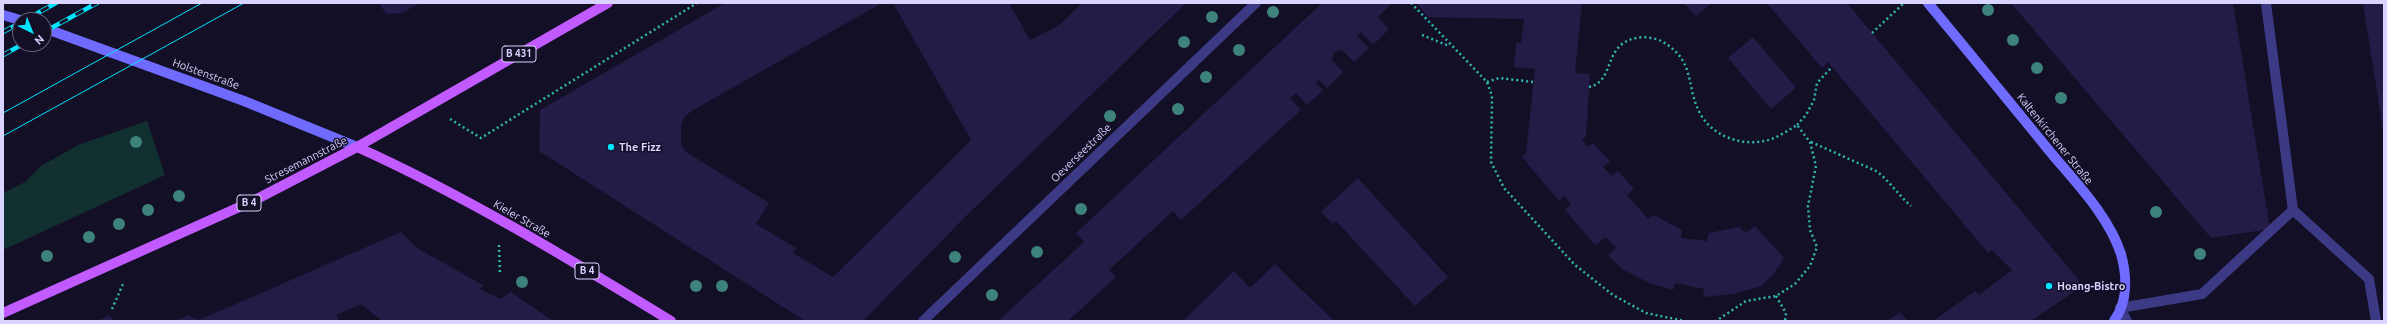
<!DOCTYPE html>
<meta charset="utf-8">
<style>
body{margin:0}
#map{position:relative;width:2387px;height:324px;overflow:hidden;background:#130f26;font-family:Ubuntu,sans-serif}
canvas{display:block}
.frame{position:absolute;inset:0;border:4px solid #d9d4ff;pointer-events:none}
.north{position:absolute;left:12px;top:12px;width:40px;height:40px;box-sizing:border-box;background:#130f26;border:1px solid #625e7d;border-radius:50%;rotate:137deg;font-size:11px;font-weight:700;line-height:16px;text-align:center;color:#d9d4ff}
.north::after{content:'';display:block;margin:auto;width:14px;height:18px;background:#00e5ff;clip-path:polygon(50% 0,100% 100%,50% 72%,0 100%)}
</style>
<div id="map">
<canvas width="2387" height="324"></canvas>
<div class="frame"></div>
<div class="north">N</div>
</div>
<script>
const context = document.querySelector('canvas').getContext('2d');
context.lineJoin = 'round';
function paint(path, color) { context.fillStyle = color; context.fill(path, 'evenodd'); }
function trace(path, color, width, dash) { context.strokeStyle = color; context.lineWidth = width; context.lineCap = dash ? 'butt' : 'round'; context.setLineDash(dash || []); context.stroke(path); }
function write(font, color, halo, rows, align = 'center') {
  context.font = font + ' Ubuntu,sans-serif'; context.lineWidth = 3; context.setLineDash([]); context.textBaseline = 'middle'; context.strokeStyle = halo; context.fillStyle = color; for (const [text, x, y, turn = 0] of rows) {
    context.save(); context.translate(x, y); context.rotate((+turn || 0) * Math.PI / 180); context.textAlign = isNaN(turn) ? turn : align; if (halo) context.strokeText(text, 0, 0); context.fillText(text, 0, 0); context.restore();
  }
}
const green = new Path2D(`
 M147 121 165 175 3 250V193L25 182 41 166 78 145Z`);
const building = new Path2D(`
 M379 3H420L402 13 386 14Z
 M725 3H882L695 109 685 116 681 124V144L686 152 769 203 756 224 796 248 793 253 833 277 971 140 893 3H1009L1030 40 1058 26 1082 3H1186L966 216 863 321H805L539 151 540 110Z
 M1322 3H1392L1378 17 1389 29 1373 45 1361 32 1357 36 1369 48 1354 62 1342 50 1334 52 1332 60 1343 72 1327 88 1319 80 1316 83 1323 90 1307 105 1296 93 1290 98 1301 110 1181 220 1173 211 1109 270 1116 277 1068 321H998L1084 242 1076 233Z
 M1416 3H1582L1575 73 1590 74 1586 136 1582 141 1588 147 1593 143 1610 161 1603 167 1612 176 1618 171 1634 189 1627 195 1648 219 1654 215 1682 230 1681 238 1707 241 1709 233 1739 227 1746 233 1755 226 1784 258 1773 275 1761 286 1733 294 1703 297 1704 289 1675 283 1673 290 1649 283 1622 269 1608 255 1616 248 1606 237 1595 245 1565 210 1571 204 1564 196 1559 201 1522 157 1526 154 1535 69 1514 67 1516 43H1521L1524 19 1428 17Z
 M1684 3H1712L1696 16Z
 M1767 3H1847L2078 279 2082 286 2031 321H1933L1975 291 1979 295 2012 270 1992 250 1988 253 1828 62 1822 68Z
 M2011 3H2233L2270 229 2211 238Z
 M2363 3H2384V130H2383Z
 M1753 37 1796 88 1771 109 1728 58Z
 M1358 178 1448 277 1415 306 1336 221 1333 224 1321 212Z
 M401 232 417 248 483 285 480 289 500 299 511 292 553 321H382L361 304 336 315 339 321H176L188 315 199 320Z
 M1275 264 1334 321H1183L1234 271 1250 288Z
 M1900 312 1908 321H1887Z
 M110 315 113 321H97Z`);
const path = new Path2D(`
 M1411 3 1487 82 1492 96 1491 162 1504 188 1575 265 1613 295 1646 313 1685 321
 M1872 33 1904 3
 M1422 35 1449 46
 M1487 82 1499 78 1533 82
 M1589 87C1616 81 1602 45 1636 38 1644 36 1656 38 1663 42 1697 62 1685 88 1701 115 1713 136 1741 146 1764 141 1776 139 1787 131 1797 125L1810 142 1816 166 1808 206 1810 230 1817 247 1810 266 1795 284 1776 296 1746 301 1716 321
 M450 119 481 138 697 3
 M1797 125 1806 115 1814 100 1817 83 1832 67
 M1811 142 1876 171C1889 180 1898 195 1911 206
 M499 245 500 275
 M1776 296 1786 313 1785 321
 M112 309 123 284`);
const lane = new Path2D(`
 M2266 3 2293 210 2369 279 2376 321
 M2120 308 2202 294 2293 210`);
const street = new Path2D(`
 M2120 308 2127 321
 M923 321 1256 3`);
const secondary = new Path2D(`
 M1928 3C1968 51 2007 99 2047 148 2073 180 2108 214 2121 254 2127 276 2128 302 2114 321
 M3 15 20 20
 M44 28 244 101 357 147`);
const primary = new Path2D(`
 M357 147C466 196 569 259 671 321
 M3 313 255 200 357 147 608 3`);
const tram = new Path2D(`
 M3 113 202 3
 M3 136 244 3`);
const rail = new Path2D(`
 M25 20 56 3
 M3 32 20 23
 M44 32 97 3
 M3 55 23 44`);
const trees = [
 [1988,10],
 [1273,12],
 [1212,17],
 [2013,40],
 [1184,42],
 [1239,50],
 [2037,68],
 [1206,77],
 [2061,98],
 [1178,109],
 [1110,116],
 [136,142],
 [179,196],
 [1081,209],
 [148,210],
 [2156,212],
 [119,224],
 [89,237],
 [1037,252],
 [2200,254],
 [47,256],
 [955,257],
 [522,282],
 [696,286],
 [722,286],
 [992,295]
];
const markers = [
 [611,147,4,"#00e5ff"],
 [2049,286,4,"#00e5ff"]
];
const shields = [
 [519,54,34],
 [249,203,24],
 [587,271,24]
];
const shieldNames = [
 ["B 431",519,54],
 ["B 4",249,203],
 ["B 4",587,271]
];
const streetNames = [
 ["Holstenstraße",206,74,20],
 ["Kaltenkirchener Straße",2055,139,51],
 ["Oeverseestraße",1081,153,-44],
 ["Stresemannstraße",306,160,-27],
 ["Kieler Straße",522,219,30]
];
const poiNames = [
 ["The Fizz",619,147],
 ["Hoang-Bistro",2057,286]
];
paint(green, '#12302f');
paint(building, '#241b47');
trace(path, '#2fb8b0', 2.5, [2, 3]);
trace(lane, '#3d3a85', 10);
trace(street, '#3d3a85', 10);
trace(secondary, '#6f6bff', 10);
trace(primary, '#c25bff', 10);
trace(tram, '#00e5ff', 1);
trace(rail, '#00e5ff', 4.5);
trace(rail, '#130f26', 3, [9]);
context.fillStyle = '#3d827b';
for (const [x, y] of trees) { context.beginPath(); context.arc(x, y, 6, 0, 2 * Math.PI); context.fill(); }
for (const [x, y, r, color] of markers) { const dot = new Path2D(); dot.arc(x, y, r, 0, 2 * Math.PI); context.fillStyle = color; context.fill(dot); trace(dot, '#130f26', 1.5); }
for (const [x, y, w] of shields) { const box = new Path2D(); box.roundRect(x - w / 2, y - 8, w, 16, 3); context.fillStyle = '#130f26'; context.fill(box); trace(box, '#d9d4ff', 1); }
write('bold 10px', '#d9d4ff', null, shieldNames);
write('11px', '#d9d4ff', '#130f26', streetNames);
write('bold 11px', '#d9d4ff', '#130f26', poiNames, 'left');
</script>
